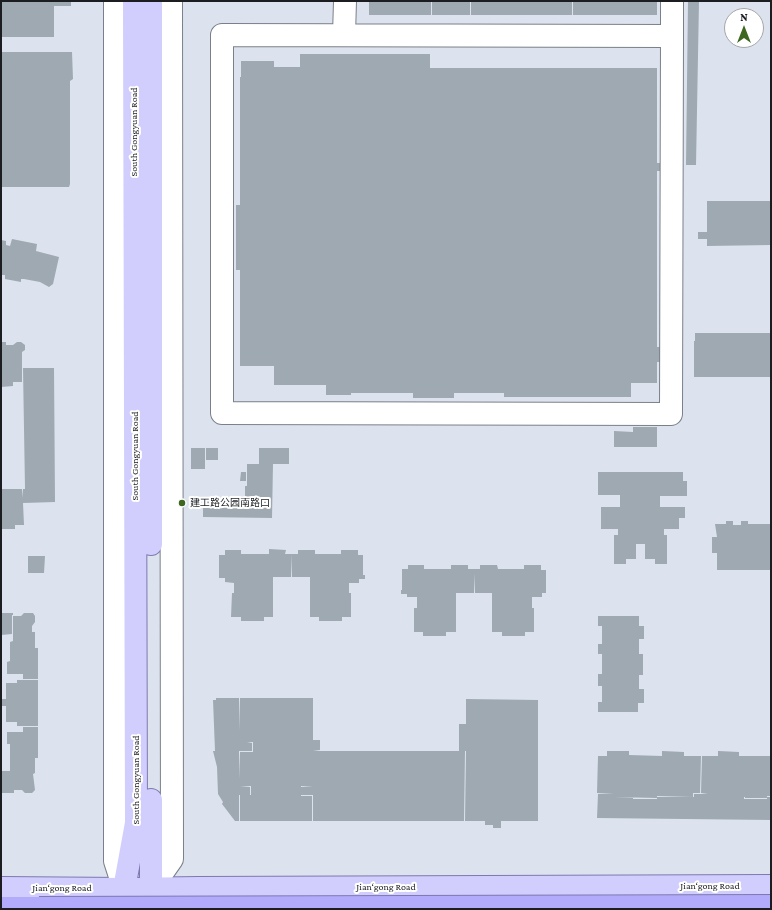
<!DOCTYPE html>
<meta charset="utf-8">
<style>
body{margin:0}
#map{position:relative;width:772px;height:910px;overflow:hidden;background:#dce3ee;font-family:"Crimson Pro",serif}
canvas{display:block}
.frame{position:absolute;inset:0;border:2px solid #1b1d21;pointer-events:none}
.north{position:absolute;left:724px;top:8px;width:40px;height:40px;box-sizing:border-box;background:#fff;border:1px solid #a4a5a6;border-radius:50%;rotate:0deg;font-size:11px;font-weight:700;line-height:16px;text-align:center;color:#1b1d21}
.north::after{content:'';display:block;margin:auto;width:14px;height:18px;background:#3f6722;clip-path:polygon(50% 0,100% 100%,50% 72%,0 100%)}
</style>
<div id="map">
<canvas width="772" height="910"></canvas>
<div class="frame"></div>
<div class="north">N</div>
</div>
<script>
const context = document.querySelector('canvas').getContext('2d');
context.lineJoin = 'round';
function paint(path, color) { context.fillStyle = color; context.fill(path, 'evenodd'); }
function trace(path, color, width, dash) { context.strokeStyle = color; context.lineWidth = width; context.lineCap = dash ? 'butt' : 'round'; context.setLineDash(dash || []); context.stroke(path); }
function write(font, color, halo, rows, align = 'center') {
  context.font = font + ' "Crimson Pro","Noto Sans SC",serif'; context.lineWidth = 4; context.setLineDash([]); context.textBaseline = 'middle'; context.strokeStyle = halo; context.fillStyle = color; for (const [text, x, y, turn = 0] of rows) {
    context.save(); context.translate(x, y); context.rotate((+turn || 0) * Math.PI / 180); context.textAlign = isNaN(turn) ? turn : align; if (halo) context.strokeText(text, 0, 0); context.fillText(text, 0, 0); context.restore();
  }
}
const building = new Path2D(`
 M1 1H71V6H54V37H1Z
 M369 1H431V15H369Z
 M432 1H470V15H432Z
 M471 1H572V15H471Z
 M573 1H657V15H573Z
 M688 1H699L696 165H686Z
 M1 52H72L73 79 70 81V184L69 187H1Z
 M300 54H430V68H657V163H664V171H657V347H660V362H657V383H631V397H504V393H454V398H413V393H351V395H326V385H274V366H240V270H236V205H240V77H241V61H274V67H300Z
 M707 201H771V245L707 246V239H698V232H707Z
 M12 239 37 244 36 251 59 257 53 284 49 287 40 282 24 279H21V282L5 279V275H1V240L6 241V245L10 246Z
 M695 333H771V377H694V341H695Z
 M1 342H6V345H13L17 342H21L25 345V350L22 352V382H13V386L1 387Z
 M23 368H54L55 502 23 503 24 525H15V529H1V489H22L23 498V489H25Z
 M633 427H657V447H614V431L633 432Z
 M191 448H205V469H191Z
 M206 448H218V460H206Z
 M259 448H289V464H273L272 518 203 517V506H204V500L245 501V486H247V464H265H259Z
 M241 472H246V481H240Z
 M598 472H683V481H687V496H660V507H685V518H679V529H664V535H667V564H655V559H645V544H636V559H626V564H614V535H618V529H601V507H620V495H598Z
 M726 521H733V525H741V521H748V524H771V570H717V553H712V537H717L715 524H726Z
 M269 549 286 550 285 554H292L291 577H273V617H264V621H241V617H231L232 593H234V583L225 582V578H219V555H225V550H241V554H269Z
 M298 550H315V554H341V550H358V555H363V575H365V579H359V583H349V593H351V617H342V621H319V617H310V577H292V554H298Z
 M28 556H45L44 573H28Z
 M408 565H424V569H451V565H468V569H480V565H497L498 569H524V565H541V570H546V593H542V597H532V608H534V632H525V636H502V632H492V593H475V573L474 593H456V632H446V636H423V632H414V608H417V597H407V594H401V590H402V569H408Z
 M1 613H13V615H12V634L1 635Z
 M24 613H33L35 616V622L32 626V632H35V648H38V679H23V674H7V662L10 661V642L13 641V616H21Z
 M598 616H639V626H644V639H639V654H643V675H639V689H644V703H638V712H598V702H602V686H598V674H602V654H598V644H602V626H598Z
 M17 680H38V726H17V722H6V706H2V699H6V683H17Z
 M216 698H239V731L240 698H313V740H320V750L313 751H465L464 821H313V795H301V787L313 786H301V796H312V821H240V795H251V786H240L250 787V795H239V821H235L222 804 223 802 218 794 217 767 213 751H215L213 700H216ZM247 742H253V752H240L239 779V751H252V743Z
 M466 699 538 700V821H501V828H493V825H485V821H465L466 751H459V724H466Z
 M23 727H38V758H35V773L33 774 35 790 32 793H25L22 790H14V793H1V771H10V744H7V732H23Z
 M607 751H629V755L662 756V751L684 752V756H701L700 793H693V797L657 796V798L614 797H633V799H657V797H694V794H708L701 793 702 756H718V751L739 752V756H771V796H767V798H745V797H707H744V799H767V797H771V820L597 818 598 794H614L597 793 598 756H607Z`);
const minor = new Path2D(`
 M115 1V861L124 889
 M672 1V36L671 414 222 413V35L672 36
 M344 35 345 1
 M151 889 172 859 171 1`);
const major = new Path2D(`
 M151 544V1
 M151 800V909
 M1 888 124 889 199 888 771 886
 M123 909 124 889 136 823 134 1`);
const highway = new Path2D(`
 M1 908H39`);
const highwayBridge = new Path2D(`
 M39 908 771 906`);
const markers = [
 [182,503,4,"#3f6722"]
];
const streetNames = [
 ["South Gongyuan Road",134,132,-90],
 ["South Gongyuan Road",135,456,-90],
 ["South Gongyuan Road",136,780,-90],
 ["Jian‘gong Road",710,886],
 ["Jian‘gong Road",386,887],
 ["Jian‘gong Road",62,888]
];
const poiNames = [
 ["建工路公园南路口",190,503]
];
paint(building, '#9ea9b1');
trace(minor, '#7a8089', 24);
trace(major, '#7d79af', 24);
trace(highway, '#7d79af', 24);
trace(minor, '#fff', 22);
trace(major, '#d1cdfd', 22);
trace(highway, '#b2abfc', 22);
trace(highwayBridge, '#7d79af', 24, []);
trace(highwayBridge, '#b2abfc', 22);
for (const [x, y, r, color] of markers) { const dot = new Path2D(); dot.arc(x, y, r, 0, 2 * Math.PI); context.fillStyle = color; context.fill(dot); trace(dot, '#fff', 1.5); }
write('10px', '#1b1d21', '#fff', streetNames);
write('10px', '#1b1d21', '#fff', poiNames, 'left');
</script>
